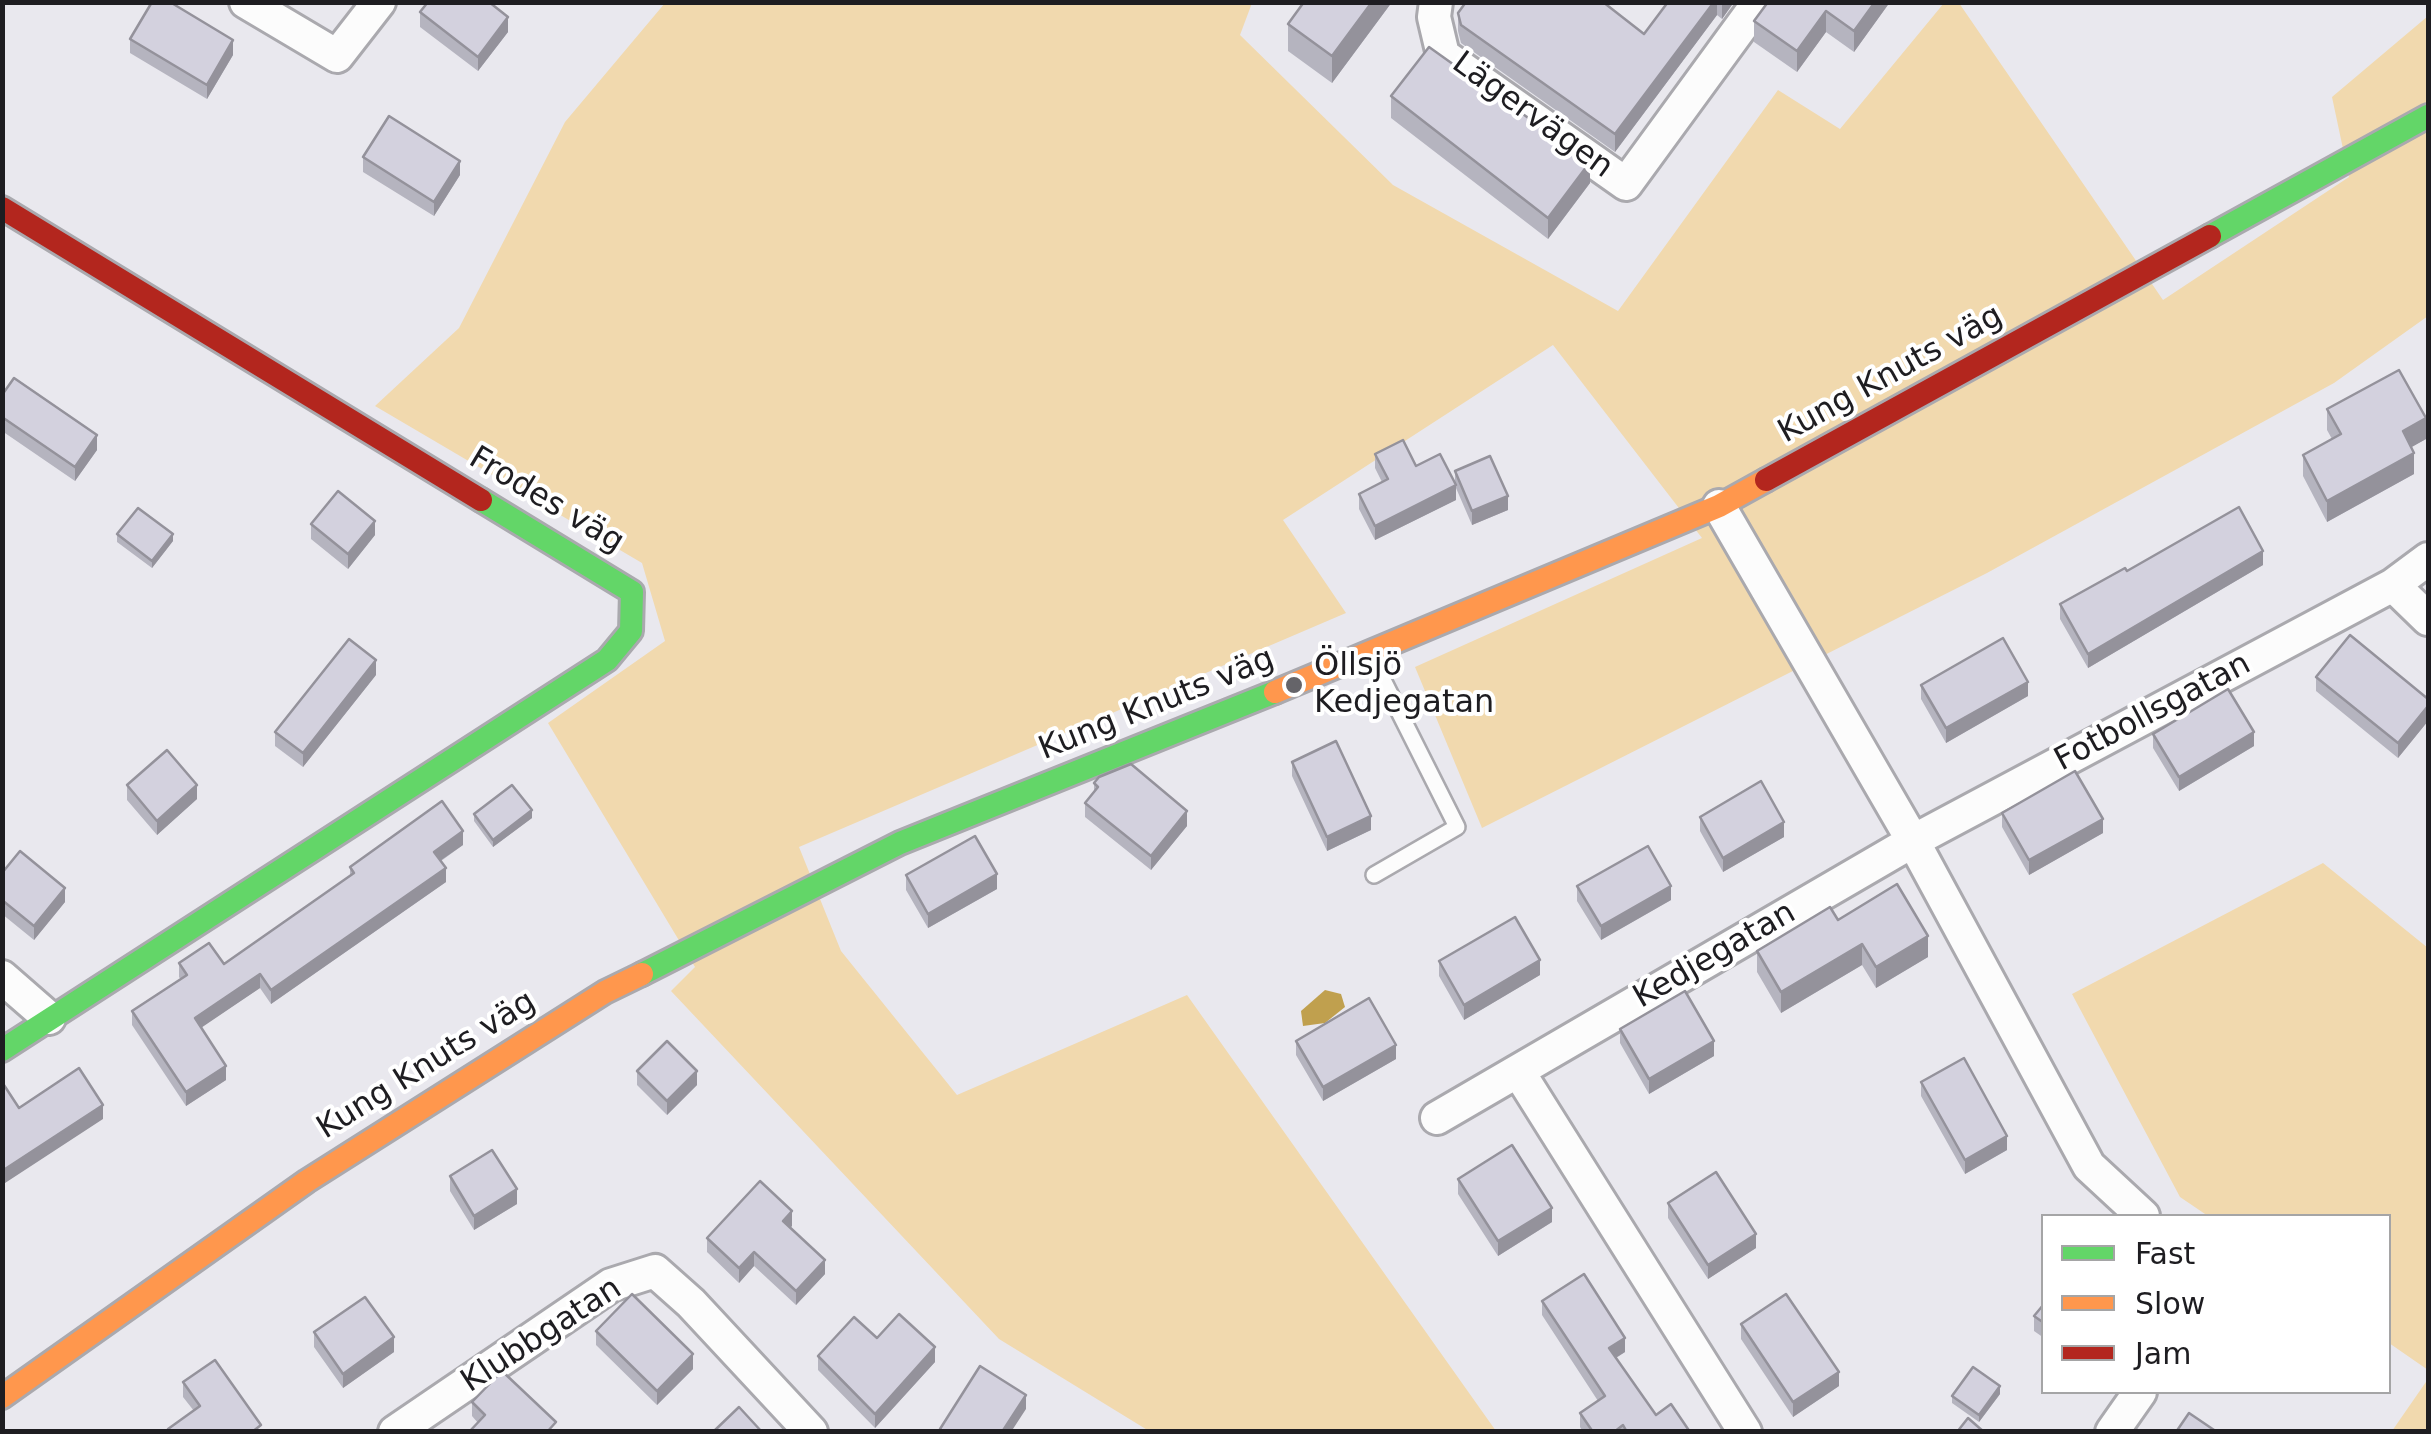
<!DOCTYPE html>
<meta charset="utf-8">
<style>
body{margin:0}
#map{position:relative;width:2431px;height:1434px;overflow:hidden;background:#e9e8ee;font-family:"DejaVu Sans",sans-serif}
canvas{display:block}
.frame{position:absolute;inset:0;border:5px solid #1e1d21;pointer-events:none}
.legend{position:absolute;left:2041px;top:1214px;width:350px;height:180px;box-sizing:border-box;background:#fff;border:2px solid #a5a5a6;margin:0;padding:12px 18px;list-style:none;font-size:30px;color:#1e1d21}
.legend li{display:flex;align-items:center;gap:20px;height:50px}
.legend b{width:50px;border:2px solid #a5a5a6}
</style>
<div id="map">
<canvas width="2431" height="1434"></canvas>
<div class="frame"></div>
<ul class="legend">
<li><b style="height:12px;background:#63d668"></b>Fast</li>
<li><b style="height:12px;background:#ff974d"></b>Slow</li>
<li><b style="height:12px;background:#b3261e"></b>Jam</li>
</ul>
</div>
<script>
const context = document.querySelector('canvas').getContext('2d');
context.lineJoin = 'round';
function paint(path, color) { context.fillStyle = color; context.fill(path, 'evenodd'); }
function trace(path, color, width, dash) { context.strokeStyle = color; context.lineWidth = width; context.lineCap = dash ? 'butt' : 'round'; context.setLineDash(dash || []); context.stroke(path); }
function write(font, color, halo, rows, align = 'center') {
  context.font = font + ' "DejaVu Sans",sans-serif'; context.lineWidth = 8; context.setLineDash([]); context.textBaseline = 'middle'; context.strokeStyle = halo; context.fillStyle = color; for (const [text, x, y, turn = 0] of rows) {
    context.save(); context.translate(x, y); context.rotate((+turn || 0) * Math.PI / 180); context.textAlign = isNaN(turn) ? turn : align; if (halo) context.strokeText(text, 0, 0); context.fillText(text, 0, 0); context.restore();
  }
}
const green = new Path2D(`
 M665 3H1252L1240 35 1393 185 1618 311 1778 90 1840 129 1944 3H1959L2163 300 2349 177 2332 97 2428 16V316L2334 383 1987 573 1482 828 1415 667 1702 538 1553 345 1283 520 1346 613 799 847 841 951 957 1095 1187 995 1496 1431H1149L999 1339 671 991 695 967 548 723 665 641 642 563 375 406 459 328 565 122Z
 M2323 863 2428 948V1370L2389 1343 2388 1216H2208L2180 1197 2072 994Z
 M2428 1379V1431H2392Z`);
const water = new Path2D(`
 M1325 990 1341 994 1345 1007 1325 1023 1303 1026 1301 1011Z`);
const lane = new Path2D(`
 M1372 658 1457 827 1374 875`);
const street = new Path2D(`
 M246 2 337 56 379 2
 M1436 2 1434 17 1443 55 1626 184 1759 2
 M1719 506 1913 841 2089 1166 2143 1216
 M2393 585 2428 619
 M2 977 49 1018
 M1518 1071 1745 1432
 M1437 1118 1913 841 2393 585 2428 559
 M395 1432 611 1285 655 1271 691 1303 811 1432
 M2112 1432 2140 1392`);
const fast = new Path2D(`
 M2210 236 2428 116
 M642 974 900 843 1275 692
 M2 1050 607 660 631 631 632 592 481 500`);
const slow = new Path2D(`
 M1275 692 1719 506 1766 480
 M2 1397 307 1181 605 992 642 974`);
const jam = new Path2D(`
 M2 208 481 500
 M1766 480 2210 236`);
const wall = new Path2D(`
 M1304 2H1392L1332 83 1288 51V24Z
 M1463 2H1603L1644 34 1668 2H1734L1722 19 1717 15 1615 152 1461 43 1458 31V13L1463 6Z
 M1768 2H1890L1854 52 1826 32 1797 72 1754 42V21Z
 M420 12 508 32 478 71 420 27Z
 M130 39 233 55 207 99 130 53Z
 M1391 96 1590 183 1548 239 1391 118Z
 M363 157 460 175 434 216 363 172Z
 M2 395 97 450 75 481 2 431Z
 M2327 409 2426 439 2411 447 2414 474 2327 522 2303 476V455L2332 439 2327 430Z
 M1375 454 1416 466 1455 484V471L1508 510 1472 525 1456 488V500L1375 540 1359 509V494L1382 482 1375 468Z
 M311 524 375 535 348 569 311 539Z
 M117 534 173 541 152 568 117 542Z
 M2263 565 2088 668 2060 619V604L2127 571Z
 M376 675 303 767 275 746V732Z
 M2316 677 2428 699V721L2398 758 2316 691Z
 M1921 685 2028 696 1946 743 1921 699Z
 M2153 734 2254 746 2179 791 2153 748Z
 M1292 762 1371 830 1327 851 1292 776Z
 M1094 783 1187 826 1151 870 1085 817V803L1094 792Z
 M127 785 197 799 157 835 127 800Z
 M2002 813 2103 833 2029 875 2002 827Z
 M474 814 532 818 493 847 474 821Z
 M1700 817 1784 837 1723 872 1700 831Z
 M463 845 441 861 446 882 271 1004 260 988 201 1027 226 1080 186 1106 132 1025V1011L181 980 179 977V963L224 964 350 876V867Z
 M2 873 65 902 34 940 2 914Z
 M906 875 997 889 928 928 906 890Z
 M1577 886 1671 900 1601 940 1577 901Z
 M1838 920 1928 957 1876 988 1862 965 1781 1013 1757 972V951Z
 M1439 961 1540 975 1464 1020 1439 976Z
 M1620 1029 1714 1056 1649 1094 1620 1043Z
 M1296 1041 1396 1059 1323 1101 1296 1055Z
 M637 1071 697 1085 667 1115 637 1085Z
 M1921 1082 2007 1150 1965 1174 1921 1096Z
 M450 1176 517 1204 474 1230 450 1191Z
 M1458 1179 1552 1222 1498 1256 1458 1194Z
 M1668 1203 1756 1248 1708 1279 1668 1218Z
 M792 1226 790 1228 825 1274 796 1305 754 1266 739 1283 707 1252V1238Z
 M1542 1301 1625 1352 1616 1358 1656 1415 1690 1432H1583L1580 1427V1413L1598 1401 1542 1315Z
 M2044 1304V1338L2034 1331V1316Z
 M1741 1324 1839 1386 1793 1417 1741 1339Z
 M596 1331 693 1369 657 1405 596 1345Z
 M314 1332 394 1352 343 1388 314 1347Z
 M877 1338 935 1362 875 1428 818 1370V1356Z
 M183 1382 261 1432H168V1429L194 1411 183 1397Z
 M2000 1394 1979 1422 1952 1403V1396Z
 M472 1402 556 1432 478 1423 472 1416Z`);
const shadedWall = new Path2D(`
 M1372 2H1392L1332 83V56Z
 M1714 2H1717V15L1615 152V134Z
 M1722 2H1734L1722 19Z
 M1875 2H1890L1854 52V31Z
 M1826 11V32L1797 72V51Z
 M508 17V32L478 71V57Z
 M233 40V55L207 99V85Z
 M460 161V175L434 216V202Z
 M1590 162V183L1548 239V218Z
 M2426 418V439L2403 452V431Z
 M97 435V450L75 481V467Z
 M2414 453V474L2327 522V501Z
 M1456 485V500L1375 540V526Z
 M1508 496V510L1472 525V511Z
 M375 521V535L348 569V554Z
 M173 534V541L152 568V561Z
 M2263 551V565L2088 668V654Z
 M376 660V675L303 767V753Z
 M2028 682V696L1946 743V728Z
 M2428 706V721L2398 758V743Z
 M2254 732V746L2179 791V777Z
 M197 785V799L157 835V821Z
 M532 810V818L493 847V840Z
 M1187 811V826L1151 870V856Z
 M1371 816V830L1327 851V837Z
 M2103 819V833L2029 875V860Z
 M1784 822V837L1723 872V858Z
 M463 831V845L434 865V852Z
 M446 868V882L271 1004V990Z
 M997 874V889L928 928V914Z
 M1671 886V900L1601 940V926Z
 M65 888V902L34 940V926Z
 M1928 936V957L1876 988V967Z
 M1862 944V965L1781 1013V992Z
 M1540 960V975L1464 1020V1005Z
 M260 974V988L195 1032V1018Z
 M1714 1041V1056L1649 1094V1079Z
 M1396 1045V1059L1323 1101V1087Z
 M226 1066V1080L186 1106V1092Z
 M697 1071V1085L667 1115V1101Z
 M103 1105V1119L2 1185V1171Z
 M2007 1136V1150L1965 1174V1160Z
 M517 1189V1204L474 1230V1216Z
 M1552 1208V1222L1498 1256V1241Z
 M792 1211V1226L783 1235V1221Z
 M1756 1234V1248L1708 1279V1265Z
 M754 1252V1266L739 1283V1268Z
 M825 1260V1274L796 1305V1291Z
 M394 1337V1352L343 1388V1374Z
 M1625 1338V1352L1609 1362V1348Z
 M935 1347V1362L875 1428V1414Z
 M693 1354V1369L657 1405V1391Z
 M1839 1372V1386L1793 1417V1402Z
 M2000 1386V1394L1979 1422V1415Z
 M1026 1395V1409L1011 1432H1002Z`);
const building = new Path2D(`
 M152 2H170L233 40 207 85 130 39Z
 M428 2H489L508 17 478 57 420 12Z
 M1304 2H1372L1332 56 1288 24Z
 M1466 2H1603L1644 34 1668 2H1714L1615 134 1461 25 1458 13Z
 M1768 2H1875L1854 31 1826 11 1797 51 1754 21Z
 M1429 47 1590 162 1548 218 1391 96Z
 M389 116 460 161 434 202 363 157Z
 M2399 370 2426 418 2403 431 2414 453 2327 501 2303 455 2341 434 2327 409Z
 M14 378 97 435 75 467 2 417V395Z
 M1403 440 1416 466 1440 454 1456 485 1375 526 1359 494 1388 479 1375 454Z
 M1490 456 1508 496 1472 511 1455 471Z
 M338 491 375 521 348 554 311 524Z
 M2239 507 2263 551 2088 654 2060 604 2125 568 2127 571Z
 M138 508 173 534 152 561 117 534Z
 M2350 635 2428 699V706L2398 743 2316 677Z
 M2003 638 2028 682 1946 728 1921 685Z
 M349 639 376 660 303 753 275 732Z
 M2228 689 2254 732 2179 777 2153 734Z
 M1336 741 1371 816 1327 837 1292 762Z
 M167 750 197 785 157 821 127 785Z
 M1131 764 1187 811 1151 856 1085 803 1098 787 1094 783 1099 777Z
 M2075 771 2103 819 2029 860 2002 813Z
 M1761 781 1784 822 1723 858 1700 817Z
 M512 785 532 810 493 840 474 814Z
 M442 801 463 831 434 852 446 868 271 990 260 974 195 1018 226 1066 186 1092 132 1011 187 975 179 963 209 943 224 964 354 873 350 867Z
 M975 836 997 874 928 914 906 875Z
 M1648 846 1671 886 1601 926 1577 886Z
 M20 851 65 888 34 926 2 900V873Z
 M1897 884 1928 936 1876 967 1862 944 1781 992 1757 951 1830 907 1838 920Z
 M1515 917 1540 960 1464 1005 1439 961Z
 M1685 991 1714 1041 1649 1079 1620 1029Z
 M1369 998 1396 1045 1323 1087 1296 1041Z
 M667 1041 697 1071 667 1101 637 1071Z
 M1964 1058 2007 1136 1965 1160 1921 1082Z
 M79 1068 103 1105 2 1171V1082L19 1108Z
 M1512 1145 1552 1208 1498 1241 1458 1179Z
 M492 1150 517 1189 474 1216 450 1176Z
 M1716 1172 1756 1234 1708 1265 1668 1203Z
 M760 1181 792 1211 783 1221 825 1260 796 1291 754 1252 739 1268 707 1238Z
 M1584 1274 1625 1338 1609 1348 1656 1415 1671 1404 1690 1432H1627L1623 1425 1614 1432H1593L1580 1413 1605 1396 1542 1301Z
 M632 1294 693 1354 657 1391 596 1331Z
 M1786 1294 1839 1372 1793 1402 1741 1324Z
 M365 1297 394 1337 343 1374 314 1332Z
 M2044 1304V1323L2034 1316Z
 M899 1314 935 1347 875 1414 818 1356 854 1317 877 1338Z
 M215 1360 261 1425 252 1432H170L168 1429 200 1406 183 1382Z
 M980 1366 1026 1395 1002 1432H944L940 1429Z
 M1973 1367 2000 1386 1979 1415 1952 1396Z
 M502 1371 556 1422 547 1432H469L485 1415 472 1402Z
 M739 1407 762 1432H713Z
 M2189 1413 2217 1432H2176Z
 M1968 1418 1984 1432H1957Z`);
const markers = [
 [1294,685,10,"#656469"]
];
const streetNames = [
 ["Lägervägen",1532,116,36],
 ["Kung Knuts väg",1891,375,-29],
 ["Frodes väg",546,501,31],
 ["Kung Knuts väg",1157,705,-22],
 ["Fotbollsgatan",2153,713,-28],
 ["Kedjegatan",1715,956,-30],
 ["Kung Knuts väg",427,1066,-32],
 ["Klubbgatan",542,1336,-33]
];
const poiNames = [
 ["Öllsjö",1314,667],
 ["Kedjegatan",1314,704]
];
paint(green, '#f1d9ae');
paint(water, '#c0a04e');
trace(lane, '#aaa9ae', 20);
trace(street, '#aaa9ae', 38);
trace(fast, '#aaa9ae', 28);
trace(slow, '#aaa9ae', 28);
trace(jam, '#aaa9ae', 28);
trace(lane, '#fcfcfc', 15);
trace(street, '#fcfcfc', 32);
trace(fast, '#63d668', 22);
trace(slow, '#ff974d', 22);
trace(jam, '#b3261e', 22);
paint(wall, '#b5b4bf');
paint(shadedWall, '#94929b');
paint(building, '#d3d1de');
trace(building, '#94929b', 2.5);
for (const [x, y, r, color] of markers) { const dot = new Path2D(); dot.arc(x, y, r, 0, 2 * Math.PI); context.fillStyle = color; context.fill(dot); trace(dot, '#fff', 4); }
write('32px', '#1e1d21', '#fff', streetNames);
write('32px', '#1e1d21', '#fff', poiNames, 'left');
</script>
